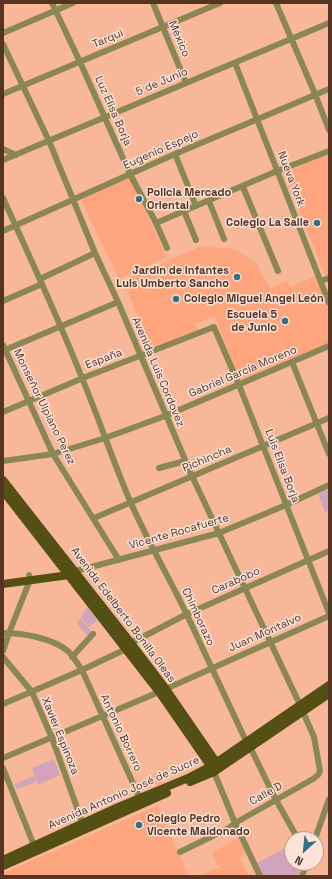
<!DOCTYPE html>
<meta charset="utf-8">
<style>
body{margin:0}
#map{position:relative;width:332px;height:879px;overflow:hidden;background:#f8b799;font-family:"Space Grotesk",sans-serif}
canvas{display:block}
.frame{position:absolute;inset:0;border:4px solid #553425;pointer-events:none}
.north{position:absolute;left:284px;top:831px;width:40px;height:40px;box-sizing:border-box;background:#fce2d7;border:1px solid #b99c90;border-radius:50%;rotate:207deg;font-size:11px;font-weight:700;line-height:16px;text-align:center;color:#553425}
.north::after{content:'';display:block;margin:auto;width:14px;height:18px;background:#337086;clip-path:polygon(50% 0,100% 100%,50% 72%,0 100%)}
</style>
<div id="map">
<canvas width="332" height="879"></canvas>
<div class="frame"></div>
<div class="north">N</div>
</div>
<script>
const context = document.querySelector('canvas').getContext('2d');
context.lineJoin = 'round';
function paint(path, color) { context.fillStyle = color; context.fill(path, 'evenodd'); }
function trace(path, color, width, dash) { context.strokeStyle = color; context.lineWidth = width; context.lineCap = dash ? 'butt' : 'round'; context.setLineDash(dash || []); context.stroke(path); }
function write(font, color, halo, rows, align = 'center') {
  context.font = font + ' "Space Grotesk",sans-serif'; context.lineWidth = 3; context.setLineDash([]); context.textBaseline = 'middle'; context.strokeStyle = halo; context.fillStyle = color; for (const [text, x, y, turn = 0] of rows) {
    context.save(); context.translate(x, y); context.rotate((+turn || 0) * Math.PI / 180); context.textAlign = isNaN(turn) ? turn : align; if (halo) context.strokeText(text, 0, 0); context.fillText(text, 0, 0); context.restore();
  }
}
const built = new Path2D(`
 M329 154V274L326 276 283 173Z
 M129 177 167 257 119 279 81 200Z
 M199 247 228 248 238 251 257 264 270 289 287 281 290 287 315 276 329 311V343L240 380 215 317 195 324 198 330 152 349 123 281Z
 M159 771 164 783 157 786 152 775Z
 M157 806 189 876H3V873Z
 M238 838 246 854 239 857 249 876H200L232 861 218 866 212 853Z`);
const green = new Path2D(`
 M329 489V510L325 512 318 494Z
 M87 607 98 620 89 627 81 617Z
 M81 618 93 634 89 638 77 623Z
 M54 759 60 775 38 785 32 768Z
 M34 776 36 782 17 789 14 784Z
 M290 845 292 849V863H301V865L298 876H261L256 864Z`);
const minor = new Path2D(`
 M52 3 80 62 130 174 156 223 167 248
 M153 3 186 83
 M276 3 315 94 329 130
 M3 33 73 3
 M3 44 49 141 95 253 118 302 192 476 300 705
 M235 63 329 303
 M3 94 220 3
 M3 149 16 155
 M175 154 196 206
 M3 160 329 23
 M243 187 278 271
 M3 198C30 258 58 317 82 378 99 419 113 461 130 501 147 540 169 577 187 615 207 657 226 699 246 741
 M209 201 224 239
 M184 211 196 240
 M156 223 277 171 329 151
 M3 231 175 154 329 89
 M40 279 95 253
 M321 281 329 278
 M3 301 42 284
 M3 345 53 454 119 560
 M5 350 118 302
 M292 362 329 454
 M3 412 83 378 214 327 239 385 329 613
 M3 461 53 454 105 438 165 416 329 346
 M159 468 185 461
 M94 518 329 418
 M76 571 219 533 286 505 329 485
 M3 633C22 633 54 638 69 652 74 657 78 665 82 670L141 801
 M131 643 187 614 329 551
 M3 651 9 633 30 580 29 575
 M3 657 32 692 52 738 84 827
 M72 657 93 634
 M3 704 82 670 126 649
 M250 747 276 800 298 839
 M3 758 159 692 329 616
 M3 768 35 848
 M214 772 235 823 260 876
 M315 839 329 799
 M180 852 229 828 235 823 313 779 318 775 320 771 314 737 303 712
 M302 876 307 863`);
const major = new Path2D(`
 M3 480 131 643 166 689 219 766
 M3 491 159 692 213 770
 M3 584 69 575 72 573
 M190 782 214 772 329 694
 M3 860 116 808 188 778 211 766 329 685
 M3 866 167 793`);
const markers = [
 [139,199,4,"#337086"],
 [317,223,4,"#337086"],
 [237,277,4,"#337086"],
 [176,299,4,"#337086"],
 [285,321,4,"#337086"],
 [139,825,4,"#337086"]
];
const streetNames = [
 ["Tarqui",108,39,-23],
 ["México",179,39,67],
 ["5 de Junio",162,82,-23],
 ["Luz Elisa Borja",113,111,66],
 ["Eugenio Espejo",161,150,-24],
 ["Nueva York",291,179,69],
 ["España",104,359,-21],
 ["Avenida Luis Cordovez",158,372,67],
 ["Gabriel García Moreno",243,372,-23],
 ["Monseñor Ulpiano Perez",44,407,64],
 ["Pichincha",207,459,-23],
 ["Luis Elisa Borja",282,466,69],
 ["Vicente Rocafuerte",179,532,-16],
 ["Carabobo",236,581,-24],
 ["Avenida Edelberto Bonilla Oleas",123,615,53],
 ["Chimborazo",198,617,65],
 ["Juan Montalvo",265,633,-24],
 ["Antonio Borrero",121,733,65],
 ["Xavier Espinoza",60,736,68],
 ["Avenida Antonio José de Sucre",124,793,-24],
 ["Calle D",266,794,-29]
];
const poiNames = [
 ["Policia Mercado",147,193],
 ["Oriental",147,206],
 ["Colegio La Salle",309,223,"right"],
 ["Jardin de Infantes",229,271,"right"],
 ["Luis Umberto Sancho",229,284,"right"],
 ["Colegio Miguel Angel León",184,299],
 ["Escuela 5",277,315,"right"],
 ["de Junio",277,328,"right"],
 ["Colegio Pedro",147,819],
 ["Vicente Maldonado",147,832]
];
paint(built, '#fea57d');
paint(green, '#d1a4bc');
trace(minor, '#8b8755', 6);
trace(major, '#545014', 8);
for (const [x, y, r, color] of markers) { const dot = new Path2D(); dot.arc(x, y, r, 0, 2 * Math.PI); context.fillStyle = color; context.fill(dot); trace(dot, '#fce2d7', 1.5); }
write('11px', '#553425', '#fce2d7', streetNames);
write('bold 11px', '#553425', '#fce2d7', poiNames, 'left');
</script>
